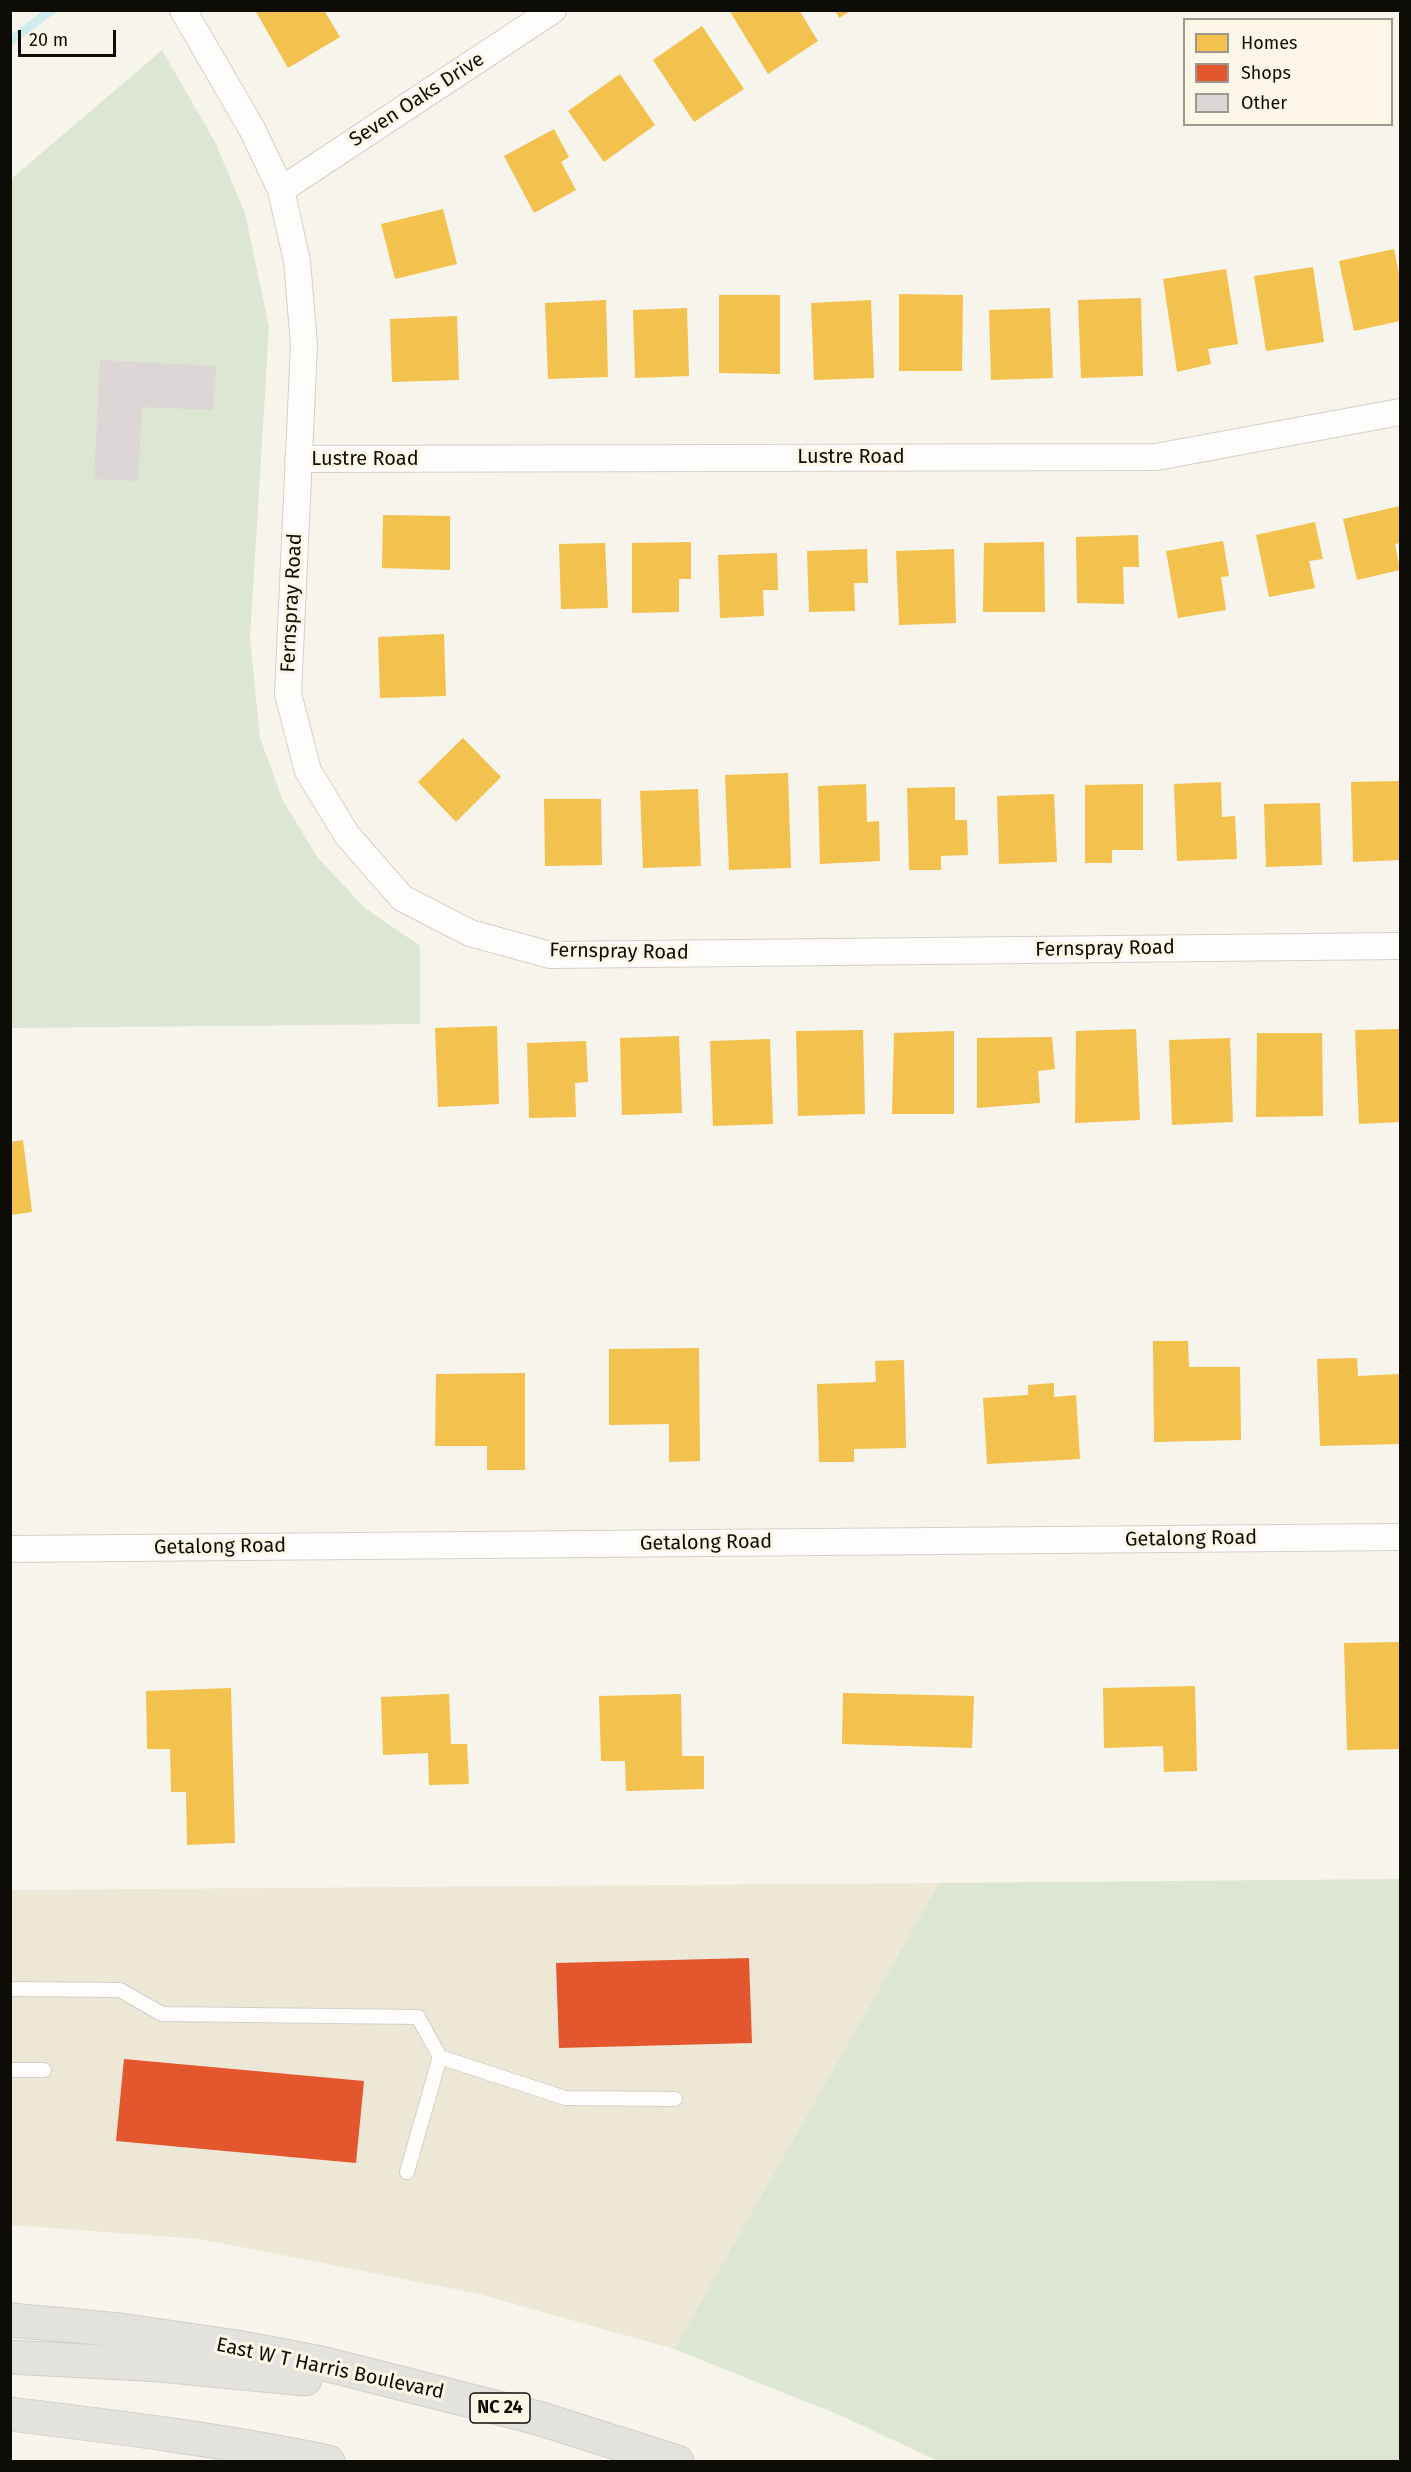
<!DOCTYPE html>
<style>
body{margin:0}
#map{position:relative;width:1411px;height:2472px;overflow:hidden;background:#f7f4eb;font-family:"Fira Sans",sans-serif}
canvas{display:block}
.frame{position:absolute;inset:0;border:12px solid #0e0c07;pointer-events:none}
.legend{position:absolute;left:1183px;top:18px;width:210px;height:108px;box-sizing:border-box;background:#fcf6e6;border:2px solid #9d988d;margin:0;padding:8px 10px;list-style:none;font-size:18px;color:#0e0c07}
.legend li{display:flex;align-items:center;gap:12px;height:30px}
.legend b{width:30px;border:2px solid #9d988d}
.scale{position:absolute;left:18px;top:30px;width:98px;height:27px;box-sizing:border-box;border:3px solid #0e0c07;border-top:0;padding-left:8px;font-size:18px;line-height:21px;white-space:nowrap;color:#0e0c07;-webkit-text-stroke:4px #fcf6e6;paint-order:stroke}
</style>
<div id="map">
<canvas width="1411" height="2472"></canvas>
<div class="frame"></div>
<ul class="legend">
<li><b style="height:16px;background:#f2c14e"></b>Homes</li>
<li><b style="height:16px;background:#e4572e"></b>Shops</li>
<li><b style="height:16px;background:#dcd6d7"></b>Other</li>
</ul>
<div class="scale">20 m</div>
</div>
<script>
const context = document.querySelector('canvas').getContext('2d');
context.lineJoin = 'round';
function paint(path, color) { context.fillStyle = color; context.fill(path, 'evenodd'); }
function trace(path, color, width, dash) { context.strokeStyle = color; context.lineWidth = width; context.lineCap = dash ? 'butt' : 'round'; context.setLineDash(dash || []); context.stroke(path); }
function write(font, color, halo, rows, align = 'center') {
  context.font = font + ' "Fira Sans",sans-serif'; context.lineWidth = 6; context.setLineDash([]); context.textBaseline = 'middle'; context.strokeStyle = halo; context.fillStyle = color; for (const [text, x, y, turn = 0] of rows) {
    context.save(); context.translate(x, y); context.rotate((+turn || 0) * Math.PI / 180); context.textAlign = isNaN(turn) ? turn : align; if (halo) context.strokeText(text, 0, 0); context.fillText(text, 0, 0); context.restore();
  }
}
const built = new Path2D(`
 M939 1883 674 2349 475 2293 200 2239 11 2225 10 1890Z`);
const green = new Path2D(`
 M162 50 215 142 245 213 269 327 250 638 260 738 283 801 318 858 364 907 420 946V1024L11 1028 10 180Z
 M1400 1879V2461H938L842 2416 674 2349 939 1883Z`);
const homes = new Path2D(`
 M255 10H324L340 37 288 68Z
 M729 10H799L818 41 768 74Z
 M835 10H852L839 18Z
 M702 26 744 89 694 122 653 60Z
 M620 74 655 125 604 162 568 111Z
 M554 129 569 157 561 162 576 190 534 213 504 156Z
 M443 209 457 264 395 279 381 224Z
 M1394 249 1400 279V321L1354 331 1339 261Z
 M1313 267 1324 342 1266 351 1254 276Z
 M1226 269 1238 344 1208 349 1211 364 1177 372 1163 279Z
 M899 294 963 295 962 371H899Z
 M719 295H780V374L719 373Z
 M1141 298 1143 376 1081 378 1078 300Z
 M606 300 608 377 548 379 545 303Z
 M871 300 874 378 814 380 811 303Z
 M687 308 689 376 635 378 633 310Z
 M1050 308 1053 378 991 380 989 310Z
 M457 316 459 380 392 382 390 319Z
 M1400 506V543L1395 544 1400 570 1357 580 1343 519Z
 M383 515 450 516V570L382 568Z
 M1315 522 1323 559 1309 561 1315 588 1269 597 1256 535Z
 M1138 535 1139 567H1123L1124 604 1077 603 1076 537Z
 M1223 541 1229 576 1221 577 1226 610 1178 618 1166 551Z
 M691 542V579H679V612L632 613V543Z
 M1044 542 1045 612H983L984 543Z
 M605 543 608 608 561 609 559 544Z
 M867 549 868 583H854L855 611 809 612 807 551Z
 M954 549 956 623 899 625 896 551Z
 M777 553 778 590H763L764 616 720 618 718 555Z
 M444 634 446 696 380 698 378 637Z
 M463 738 501 777 456 822 418 782Z
 M788 773 791 868 729 870 725 775Z
 M1400 781V860L1353 862 1351 782Z
 M1221 782 1222 817 1235 816 1237 859 1177 861 1174 784Z
 M866 784 867 822 879 821 880 861 820 864 818 786Z
 M1143 784V850H1112V863H1085V785Z
 M955 787V820H967L968 855 941 856V870H909L907 788Z
 M698 789 701 866 643 868 640 791Z
 M1054 794 1057 862 999 864 997 796Z
 M544 799H601L602 865 545 866Z
 M1320 803 1322 865 1266 867 1264 804Z
 M497 1026 499 1104 438 1107 435 1028Z
 M1136 1029 1140 1120 1075 1123 1076 1031Z
 M1400 1029V1122L1359 1124 1355 1030Z
 M863 1030 865 1114 798 1116 796 1031Z
 M954 1031V1114H892L894 1033Z
 M1257 1033H1322L1323 1116 1256 1117Z
 M679 1036 682 1113 622 1115 620 1038Z
 M1052 1037 1055 1069 1038 1071 1040 1103 977 1108V1038Z
 M1230 1038 1233 1122 1172 1125 1169 1040Z
 M770 1039 773 1124 713 1126 710 1041Z
 M586 1041 588 1082 575 1083 576 1117 529 1118 527 1043Z
 M23 1140 32 1212 10 1215V1142Z
 M1153 1341H1188L1189 1367H1240L1241 1440 1154 1442Z
 M699 1348 700 1461 669 1462V1424L609 1425V1349Z
 M1357 1358 1358 1376 1400 1374V1444L1320 1446 1317 1359Z
 M904 1360 906 1448 854 1449V1462H819L817 1384 876 1382 875 1361Z
 M525 1373V1470H487V1446H435L436 1374Z
 M1054 1383V1397L1076 1395 1080 1459 987 1464 983 1398 1028 1395V1385Z
 M1400 1642V1749L1347 1750 1344 1643Z
 M1195 1686 1197 1771 1164 1772 1163 1746 1104 1748 1103 1688Z
 M231 1688 235 1843 187 1845 186 1792H171L170 1749H147L146 1691Z
 M843 1693 974 1696 972 1748 842 1744Z
 M449 1694 451 1744H467L469 1784 429 1785 428 1753 383 1755 381 1697Z
 M681 1694 682 1756H704V1789L626 1791 625 1761H601L599 1696Z`);
const shops = new Path2D(`
 M749 1958 752 2043 559 2048 556 1963Z
 M124 2059 364 2081 356 2163 116 2141Z`);
const stream = new Path2D(`
 M10 41 52 10`);
const building = new Path2D(`
 M100 360 216 366 213 410 142 407 138 481 94 479Z`);
const lane = new Path2D(`
 M10 1989 120 1990 162 2014 418 2017 440 2057 565 2098 675 2099
 M10 2070H44
 M407 2172 440 2057`);
const street = new Path2D(`
 M183 10 252 129 281 190 297 261 304 345 288 694 308 771 347 835 402 898 470 933 550 955 1400 946
 M281 190 553 10
 M298 459 1156 457 1400 412
 M10 1549 1400 1537`);
const primary = new Path2D(`
 M10 2320 120 2330 237 2347 321 2363 538 2418 677 2462
 M10 2357 161 2365 305 2379
 M10 2414C117 2427 222 2440 328 2462`);
const shields = [
 [500,2408,60]
];
const shieldNames = [
 ["NC 24",500,2408]
];
const streetNames = [
 ["Seven Oaks Drive",417,100,-33],
 ["Lustre Road",851,457],
 ["Lustre Road",365,459],
 ["Fernspray Road",292,603,-87],
 ["Fernspray Road",1105,949,-1],
 ["Fernspray Road",619,952,1],
 ["Getalong Road",1191,1539,-1],
 ["Getalong Road",706,1543,-1],
 ["Getalong Road",220,1547,-1],
 ["East W T Harris Boulevard",330,2369,12]
];
paint(built, '#ede7d6');
paint(green, '#dde5d3');
paint(homes, '#f2c14e');
paint(shops, '#e4572e');
trace(stream, '#cfecec', 9);
paint(building, '#dcd6d7');
trace(lane, '#d2d0c9', 16);
trace(street, '#d2d0c9', 28);
trace(primary, '#d0cfcb', 35);
trace(lane, '#fefdfc', 14);
trace(street, '#fefdfc', 26);
trace(primary, '#e4e2dc', 33);
for (const [x, y, w] of shields) { const box = new Path2D(); box.roundRect(x - w / 2, y - 15, w, 30, 4.5); context.fillStyle = '#fcf6e6'; context.fill(box); trace(box, '#0e0c07', 1.5); }
write('bold 18px', '#0e0c07', null, shieldNames);
write('20px', '#0e0c07', '#fcf6e6', streetNames);
</script>
